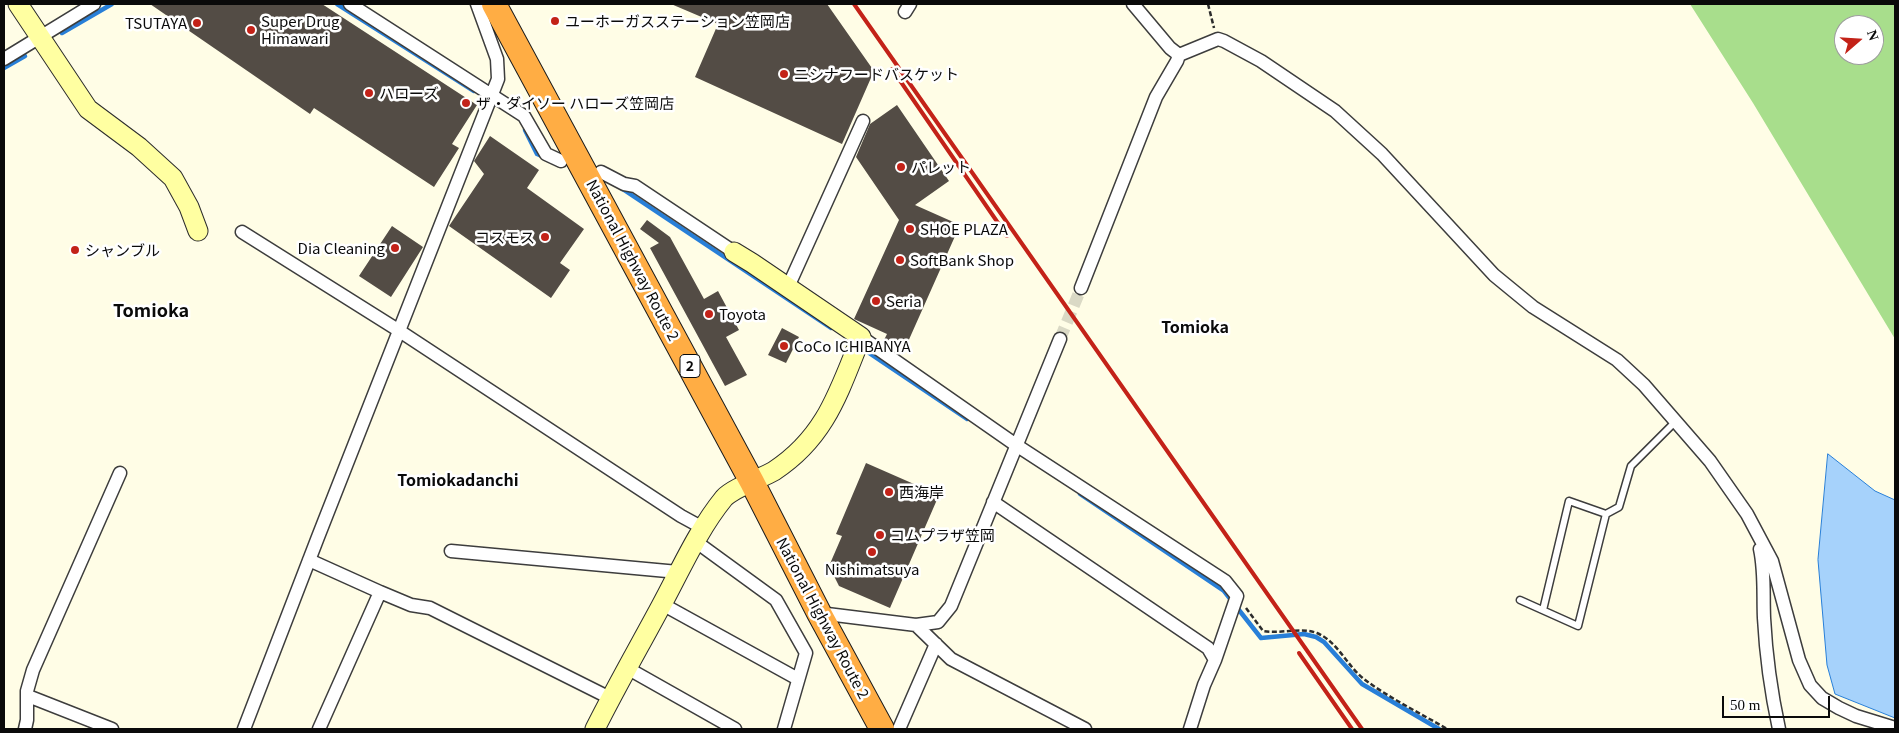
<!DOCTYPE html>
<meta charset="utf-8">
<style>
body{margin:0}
#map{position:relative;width:1899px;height:733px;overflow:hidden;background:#fffde6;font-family:Georgia,serif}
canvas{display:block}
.frame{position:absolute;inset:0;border:5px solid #0a0a0a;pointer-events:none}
.north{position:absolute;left:1834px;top:15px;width:50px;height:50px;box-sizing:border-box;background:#fff;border:1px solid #9d9d9d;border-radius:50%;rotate:71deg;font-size:14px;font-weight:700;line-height:20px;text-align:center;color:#0a0a0a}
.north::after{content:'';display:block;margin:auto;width:18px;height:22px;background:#c32218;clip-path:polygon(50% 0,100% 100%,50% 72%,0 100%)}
.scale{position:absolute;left:1722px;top:696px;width:108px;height:22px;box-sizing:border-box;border:2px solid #0a0a0a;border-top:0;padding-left:6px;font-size:15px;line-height:18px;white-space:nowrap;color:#0a0a0a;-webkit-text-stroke:4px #fff;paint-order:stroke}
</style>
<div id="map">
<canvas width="1899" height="733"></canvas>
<div class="frame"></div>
<div class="north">N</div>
<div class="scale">50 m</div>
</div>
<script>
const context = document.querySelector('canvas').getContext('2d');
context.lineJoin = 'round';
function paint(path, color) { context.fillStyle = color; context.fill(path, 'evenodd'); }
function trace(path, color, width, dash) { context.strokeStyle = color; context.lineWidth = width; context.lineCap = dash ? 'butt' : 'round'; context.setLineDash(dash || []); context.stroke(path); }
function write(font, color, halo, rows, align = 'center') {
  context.font = font + ' Georgia,"Noto Sans JP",serif'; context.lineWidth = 5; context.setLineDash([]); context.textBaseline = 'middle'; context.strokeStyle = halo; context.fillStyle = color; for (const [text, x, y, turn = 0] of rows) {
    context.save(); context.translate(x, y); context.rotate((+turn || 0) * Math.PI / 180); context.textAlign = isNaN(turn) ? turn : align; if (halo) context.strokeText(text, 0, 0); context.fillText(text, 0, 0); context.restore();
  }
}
const forest = new Path2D(`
 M1690 4H1895V339L1753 103ZM1844 25H1874V55H1844Z`);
const water = new Path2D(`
 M1828 454 1875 491 1895 500V718L1835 694 1827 665 1818 560Z`);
const stream = new Path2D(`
 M337 4 474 91
 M62 33 112 4
 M4 68 25 56
 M525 130 537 154 544 157
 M621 188 831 328
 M869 353 967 419
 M1080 494 1224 591 1261 638 1304 634 1316 637 1324 642 1362 684 1439 729`);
const building = new Path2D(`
 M150 4H322L477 105 452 144 459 148 434 187 314 108 310 114Z
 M671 4H827L874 71 842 144 695 77 718 24Z
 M897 105 949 181 915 205 960 225 903 353 883 342 887 334 854 319 899 220 856 157 870 124Z
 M490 136 539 170 527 188 584 229 560 263 570 270 551 298 449 226 484 174 474 161Z
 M647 220 670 237 704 299 718 291 739 330 726 337 747 375 725 386 650 248 659 243 640 229Z
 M392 226 423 247 391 297 359 276Z
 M782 328 799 337 786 363 768 355Z
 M866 463 939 495 890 608 839 586 829 566 842 536 836 534Z`);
const streetTunnel = new Path2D(`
 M1060 339 1081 288`);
const path = new Path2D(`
 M1208 4 1214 28
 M1246 608 1263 631C1281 634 1301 627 1317 633 1338 642 1347 666 1364 679 1389 698 1420 713 1447 729`);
const lane = new Path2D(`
 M1520 600 1578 626 1606 514 1619 507 1631 466 1676 421
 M1543 610 1569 501 1606 514`);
const street = new Path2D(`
 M350 4 524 116 546 154 561 161
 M1133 4 1170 48 1179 55
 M905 12 910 4
 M1179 55 1218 39 1224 41 1261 61 1335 111 1382 154 1494 275 1533 307 1617 360 1644 385 1710 461 1747 514 1772 561 1799 660 1810 685 1822 698 1839 708 1856 716 1895 728
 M4 59 94 4
 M601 172 624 184 635 186 734 252
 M242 232 398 330 681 516 703 528
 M788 287 863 121
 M1081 288 1156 97 1177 61 1179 55
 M861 337 1016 445 1225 581 1237 596 1215 660 1204 685 1190 729
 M993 502 1208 648 1215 660
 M695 541 776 600 806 653 784 729
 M1760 549C1765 572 1763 594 1764 618 1766 656 1771 692 1779 729
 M451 551 678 572
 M309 560 380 592
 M662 604 798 679
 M819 613 916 625 938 622 951 606 1060 339
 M916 625 951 659 1085 729
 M627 668 735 729
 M28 696 112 729
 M25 729 27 720V691L33 670 120 473
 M244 729 318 537 498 79 497 59 477 4
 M319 729 380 592 411 605 430 608 610 698
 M899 729 936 644`);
const secondary = new Path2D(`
 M18 4 88 109 139 147 173 178 189 207 198 231
 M595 729C616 687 639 647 661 606 681 569 698 530 724 498 733 488 762 478 774 471 826 437 839 391 861 337L752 263 734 252`);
const highway = new Path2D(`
 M494 4 752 482 819 613 882 729`);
const rail = new Path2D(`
 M854 4 1362 729
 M892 69 1007 236
 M1299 653 1352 729`);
const markers = [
 [555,21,5,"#c32218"],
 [197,23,5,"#c32218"],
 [251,30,5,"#c32218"],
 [784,74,5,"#c32218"],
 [369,93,5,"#c32218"],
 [466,103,5,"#c32218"],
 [901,167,5,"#c32218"],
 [910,229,5,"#c32218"],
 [545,237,5,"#c32218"],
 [395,248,5,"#c32218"],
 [75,250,5,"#c32218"],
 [900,260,5,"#c32218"],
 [876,301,5,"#c32218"],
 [709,314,5,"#c32218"],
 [784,346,5,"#c32218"],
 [889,492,5,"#c32218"],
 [880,535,5,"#c32218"],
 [872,552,5,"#c32218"]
];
const shields = [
 [690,366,20]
];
const shieldNames = [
 ["2",690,366]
];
const poiNames = [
 ["Super Drug",261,21],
 ["Himawari",261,38],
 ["ユーホーガスステーション笠岡店",565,21],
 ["TSUTAYA",187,23,"right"],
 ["ニシナフードバスケット",794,74],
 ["ハローズ",379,93],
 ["ザ・ダイソー ハローズ笠岡店",476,103],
 ["パレット",911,167],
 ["SHOE PLAZA",920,229],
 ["コスモス",535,237,"right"],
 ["Dia Cleaning",385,248,"right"],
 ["シャンブル",85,250],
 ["SoftBank Shop",910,260],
 ["Seria",886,301],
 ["Toyota",719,314],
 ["CoCo ICHIBANYA",794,346],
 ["西海岸",899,492],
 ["コムプラザ笠岡",890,535],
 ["Nishimatsuya",872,569,"center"]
];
const streetNames = [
 ["National Highway Route 2",633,260,62],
 ["National Highway Route 2",823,618,62]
];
const neighbourhoodNames = [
 ["Tomioka",1195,327],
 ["Tomiokadanchi",458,480]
];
const quarterNames = [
 ["Tomioka",151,310]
];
paint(forest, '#a8de8c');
paint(water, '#a6d2fb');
trace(water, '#287fd8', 1);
trace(stream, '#287fd8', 4.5);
paint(building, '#534c45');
trace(streetTunnel, '#dad9c5', 12, [12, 6]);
trace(lane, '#3d3d3d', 9);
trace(street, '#3d3d3d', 15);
trace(secondary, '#2c2c2c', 21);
trace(highway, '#1b1b1b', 26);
trace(path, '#2c2c2c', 2.5, [5, 2.5]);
trace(lane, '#fff', 6);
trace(street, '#fff', 12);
trace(secondary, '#ffffa1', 19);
trace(highway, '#ffad44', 24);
trace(rail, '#c32218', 4);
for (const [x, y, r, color] of markers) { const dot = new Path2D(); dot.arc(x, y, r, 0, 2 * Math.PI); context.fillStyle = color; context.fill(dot); trace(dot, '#fff', 2); }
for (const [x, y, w] of shields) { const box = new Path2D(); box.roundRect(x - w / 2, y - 11.5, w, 23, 4); context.fillStyle = '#fff'; context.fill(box); trace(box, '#0a0a0a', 1); }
write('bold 14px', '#0a0a0a', null, shieldNames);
write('15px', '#0a0a0a', '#fff', poiNames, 'left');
write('15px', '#0a0a0a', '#fff', streetNames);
write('bold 16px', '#0a0a0a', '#fff', neighbourhoodNames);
write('bold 18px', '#0a0a0a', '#fff', quarterNames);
</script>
